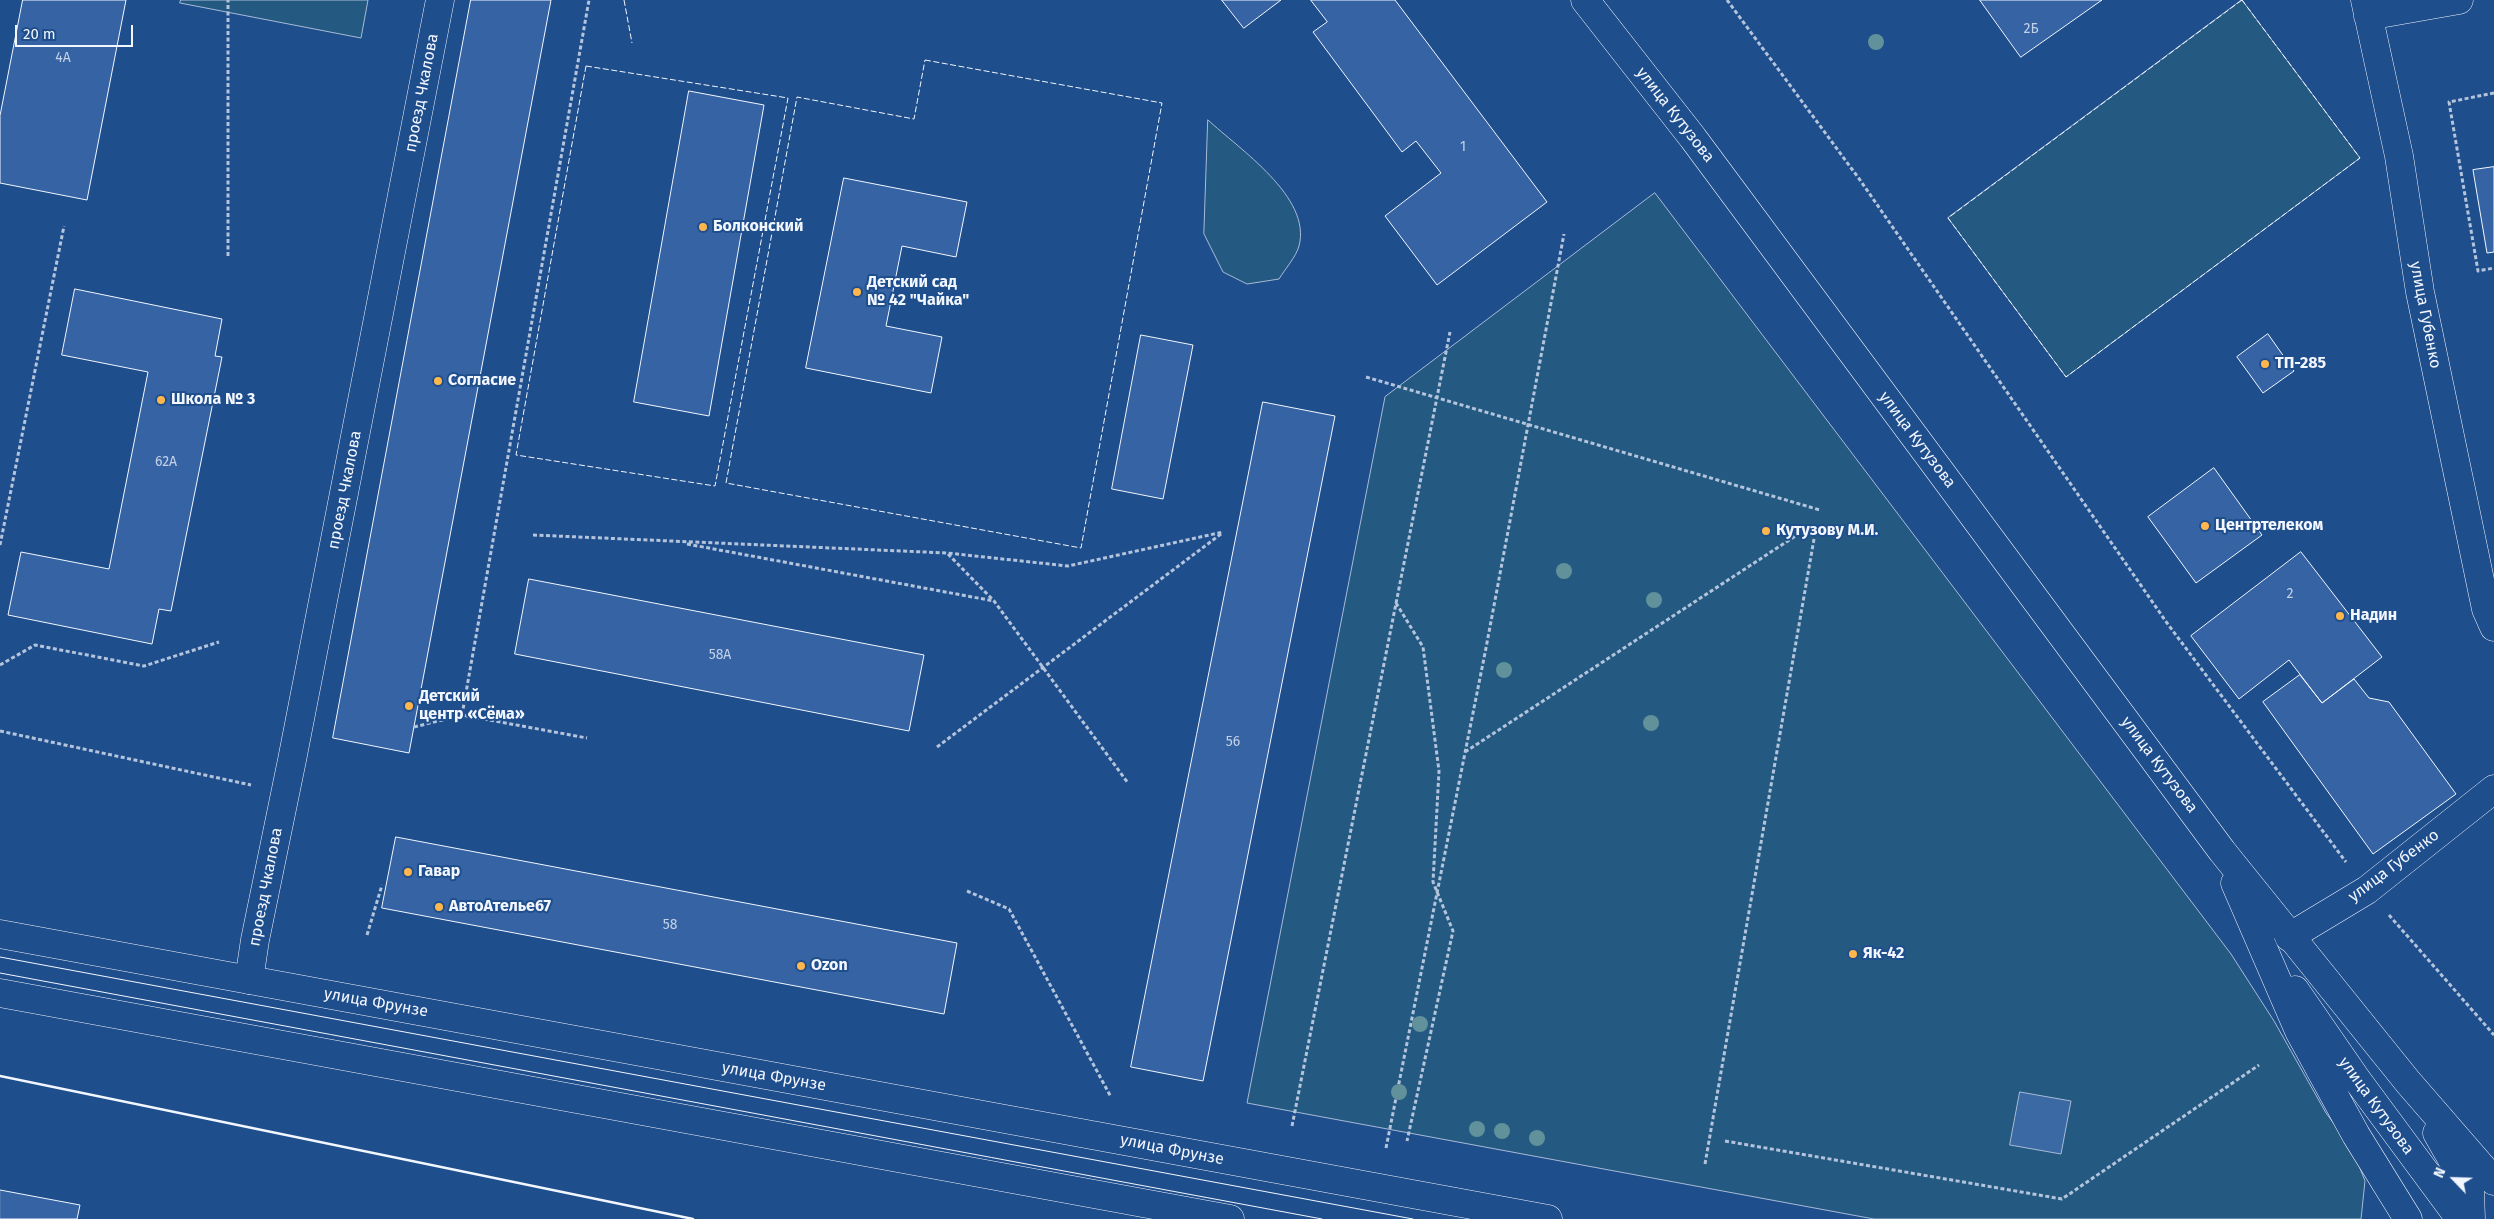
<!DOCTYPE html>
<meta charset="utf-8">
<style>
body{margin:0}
#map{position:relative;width:2494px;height:1219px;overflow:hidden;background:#1f4e8c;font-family:"Fira Sans",sans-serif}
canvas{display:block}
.north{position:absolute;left:2429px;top:1154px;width:50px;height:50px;-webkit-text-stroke:4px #1f4e8c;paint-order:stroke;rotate:294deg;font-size:14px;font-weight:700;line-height:20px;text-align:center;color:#f2f6ff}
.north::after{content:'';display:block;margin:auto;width:18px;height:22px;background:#f2f6ff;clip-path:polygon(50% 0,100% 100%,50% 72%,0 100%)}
.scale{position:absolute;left:15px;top:25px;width:118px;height:22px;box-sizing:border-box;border:2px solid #f2f6ff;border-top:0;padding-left:6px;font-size:15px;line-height:18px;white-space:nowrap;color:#f2f6ff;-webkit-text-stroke:4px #1f4e8c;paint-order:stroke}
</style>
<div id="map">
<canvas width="2494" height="1219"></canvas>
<div class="north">N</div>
<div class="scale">20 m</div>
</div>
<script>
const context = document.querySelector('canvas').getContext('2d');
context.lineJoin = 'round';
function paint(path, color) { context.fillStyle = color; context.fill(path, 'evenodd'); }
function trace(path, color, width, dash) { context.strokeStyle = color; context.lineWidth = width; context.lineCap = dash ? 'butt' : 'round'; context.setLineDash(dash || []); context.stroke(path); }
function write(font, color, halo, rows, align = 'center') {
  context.font = font + ' "Fira Sans",sans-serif'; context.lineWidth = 4; context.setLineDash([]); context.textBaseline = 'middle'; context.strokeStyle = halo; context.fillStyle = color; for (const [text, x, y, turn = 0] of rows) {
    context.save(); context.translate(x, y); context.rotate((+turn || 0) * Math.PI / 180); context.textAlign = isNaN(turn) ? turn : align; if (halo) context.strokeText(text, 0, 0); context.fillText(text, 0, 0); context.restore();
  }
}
const green = new Path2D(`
 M181 0H368L361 38 180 3Z
 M2242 0 2360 158 2066 377 1948 218Z
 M1208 120C1239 149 1312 197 1299 246 1296 257 1285 269 1279 279L1247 284 1223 272 1204 234Z
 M1655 193 2231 954 2274 1021 2326 1113 2352 1148 2365 1181 2361 1219H1874L1247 1103 1385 397Z`);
const water = new Path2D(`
 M2020 1092 2071 1101 2061 1154 2010 1145Z`);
const building = new Path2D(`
 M23 0H126L87 200 0 183V116Z
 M471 0H551L409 753 333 738Z
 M1222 0H1281L1244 28Z
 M1311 0H1395L1547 202 1437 285 1385 216 1441 173 1416 141 1402 152 1313 32 1327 22Z
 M1980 0H2102L2021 57Z
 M689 91 764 105 709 416 634 402Z
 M2494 167V252L2487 253 2473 170Z
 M844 178 967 202 956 257 902 246 886 326 942 337 931 393 806 368Z
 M75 289 222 319 215 356 222 357 171 611 159 609 152 644 8 615 21 552 109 569 148 372 62 355Z
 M2268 334 2294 371 2263 393 2237 357Z
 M1141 335 1193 345 1163 499 1112 489Z
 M1263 402 1335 416 1203 1081 1131 1067Z
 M2214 468 2262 535 2196 583 2148 517Z
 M2301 552 2382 657 2322 703 2289 660 2239 699 2191 636Z
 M529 579 924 655 909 731 515 654Z
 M2300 675 2322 703 2354 679 2369 698 2389 702 2456 794 2373 854 2263 702Z
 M396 837 957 943 944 1014 382 908Z
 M0 1190 80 1205 77 1219H0Z`);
const path = new Path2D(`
 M1727 0 1860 180 2167 623 2346 862
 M2494 93 2449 102 2478 271 2494 268
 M228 256V0
 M1366 377 1820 510
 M533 535 947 553 1068 566 1223 532
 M687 544 994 601
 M0 545 64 226
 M948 554 994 601 1128 783
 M1396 603 1423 647 1439 771 1433 882 1453 931 1407 1141
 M0 665 35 645 144 666 219 642
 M462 715 589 0
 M414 727 462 715 587 738
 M0 731 251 785
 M937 747 1221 534
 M1465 752 1803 531
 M967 891 1009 909 1111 1097
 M2389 915 2494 1035
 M367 935 382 885
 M1292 1126 1450 332
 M1725 1141 2062 1199 2259 1065
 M1386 1148 1486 648 1564 234
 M1705 1164 1814 539`);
const minor = new Path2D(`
 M2365 0 2399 156 2420 292 2486 609 2494 627
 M2368 16 2459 0
 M2289 937 2367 890 2494 789
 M249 980 255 940 292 760 440 0`);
const major = new Path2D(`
 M1585 0 1693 138 2222 851 2408 1082 2494 1181
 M2235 883 2299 1031 2356 1135 2408 1219
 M0 934 1548 1219
 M2295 990 2355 1077 2460 1219
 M0 993 1230 1219
 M2437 1133 2470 1191 2471 1219`);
const tram = new Path2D(`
 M0 957 1413 1219
 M0 973 1322 1219`);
const fence = new Path2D(`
 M624 0 632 43
 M2242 0 1948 218 2066 377 2360 158 2242 0
 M925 60 1162 103 1081 548 726 483 797 97 914 119Z
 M586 66 788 98 715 486 516 455Z`);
const wall = new Path2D(`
 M0 1076 693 1219`);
const trees = [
 [1876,42],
 [1564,571],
 [1654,600],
 [1504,670],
 [1651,723],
 [1420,1024],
 [1399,1092],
 [1477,1129],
 [1502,1131],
 [1537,1138]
];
const markers = [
 [703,227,5,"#ffb74d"],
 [857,292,5,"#ffb74d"],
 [2265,364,5,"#ffb74d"],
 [438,381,5,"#ffb74d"],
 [161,400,5,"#ffb74d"],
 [2205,526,5,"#ffb74d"],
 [1766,531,5,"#ffb74d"],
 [2340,616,5,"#ffb74d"],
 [409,706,5,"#ffb74d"],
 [408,872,5,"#ffb74d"],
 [439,907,5,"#ffb74d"],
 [1853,954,5,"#ffb74d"],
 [801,966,5,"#ffb74d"]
];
const numberNames = [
 ["2Б",2031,29],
 ["4А",63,58],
 ["1",1463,147],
 ["62А",166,462],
 ["2",2290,594],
 ["58А",720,655],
 ["56",1233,742],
 ["58",670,925]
];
const streetNames = [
 ["проезд Чкалова",422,93,-79],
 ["улица Кутузова",1675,115,52],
 ["улица Губенко",2425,315,79],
 ["улица Кутузова",1917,440,53],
 ["проезд Чкалова",345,490,-79],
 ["улица Кутузова",2159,765,53],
 ["улица Губенко",2394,866,-37],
 ["проезд Чкалова",266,887,-79],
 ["улица Фрунзе",376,1003,10],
 ["улица Фрунзе",774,1077,10],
 ["улица Кутузова",2376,1106,54],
 ["улица Фрунзе",1172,1150,11]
];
const poiNames = [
 ["Болконский",713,227],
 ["Детский сад",867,283],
 ["№ 42 \"Чайка\"",867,301],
 ["ТП-285",2275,364],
 ["Согласие",448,381],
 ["Школа № 3",171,400],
 ["Центртелеком",2215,526],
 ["Кутузову М.И.",1776,531],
 ["Надин",2350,616],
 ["Детский",419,697],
 ["центр «Сёма»",419,715],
 ["Гавар",418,872],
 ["АвтоАтелье67",449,907],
 ["Як-42",1863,954],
 ["Ozon",811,966]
];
paint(green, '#245a82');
trace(green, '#a8bbd7', 1);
paint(water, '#3b69a3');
trace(water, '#a8bbd7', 1);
paint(building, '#3563a3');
trace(building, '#f2f6ff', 1);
trace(minor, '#f2f6ff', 29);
trace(major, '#f2f6ff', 29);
trace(path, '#b3c4dc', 3, [4, 2.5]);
trace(minor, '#1f4e8c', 28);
trace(major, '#1f4e8c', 28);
trace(tram, '#f2f6ff', 1);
trace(fence, '#f2f6ff', 1, [6, 2.5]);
trace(wall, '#f2f6ff', 2.5);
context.fillStyle = '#61919a';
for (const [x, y] of trees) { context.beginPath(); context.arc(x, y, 8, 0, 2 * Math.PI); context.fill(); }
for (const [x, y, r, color] of markers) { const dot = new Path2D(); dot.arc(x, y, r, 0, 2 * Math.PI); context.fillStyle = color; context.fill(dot); trace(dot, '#1f4e8c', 2); }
write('14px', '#c3d1e8', null, numberNames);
write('16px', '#f2f6ff', '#1f4e8c', streetNames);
write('bold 16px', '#f2f6ff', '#1f4e8c', poiNames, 'left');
</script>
